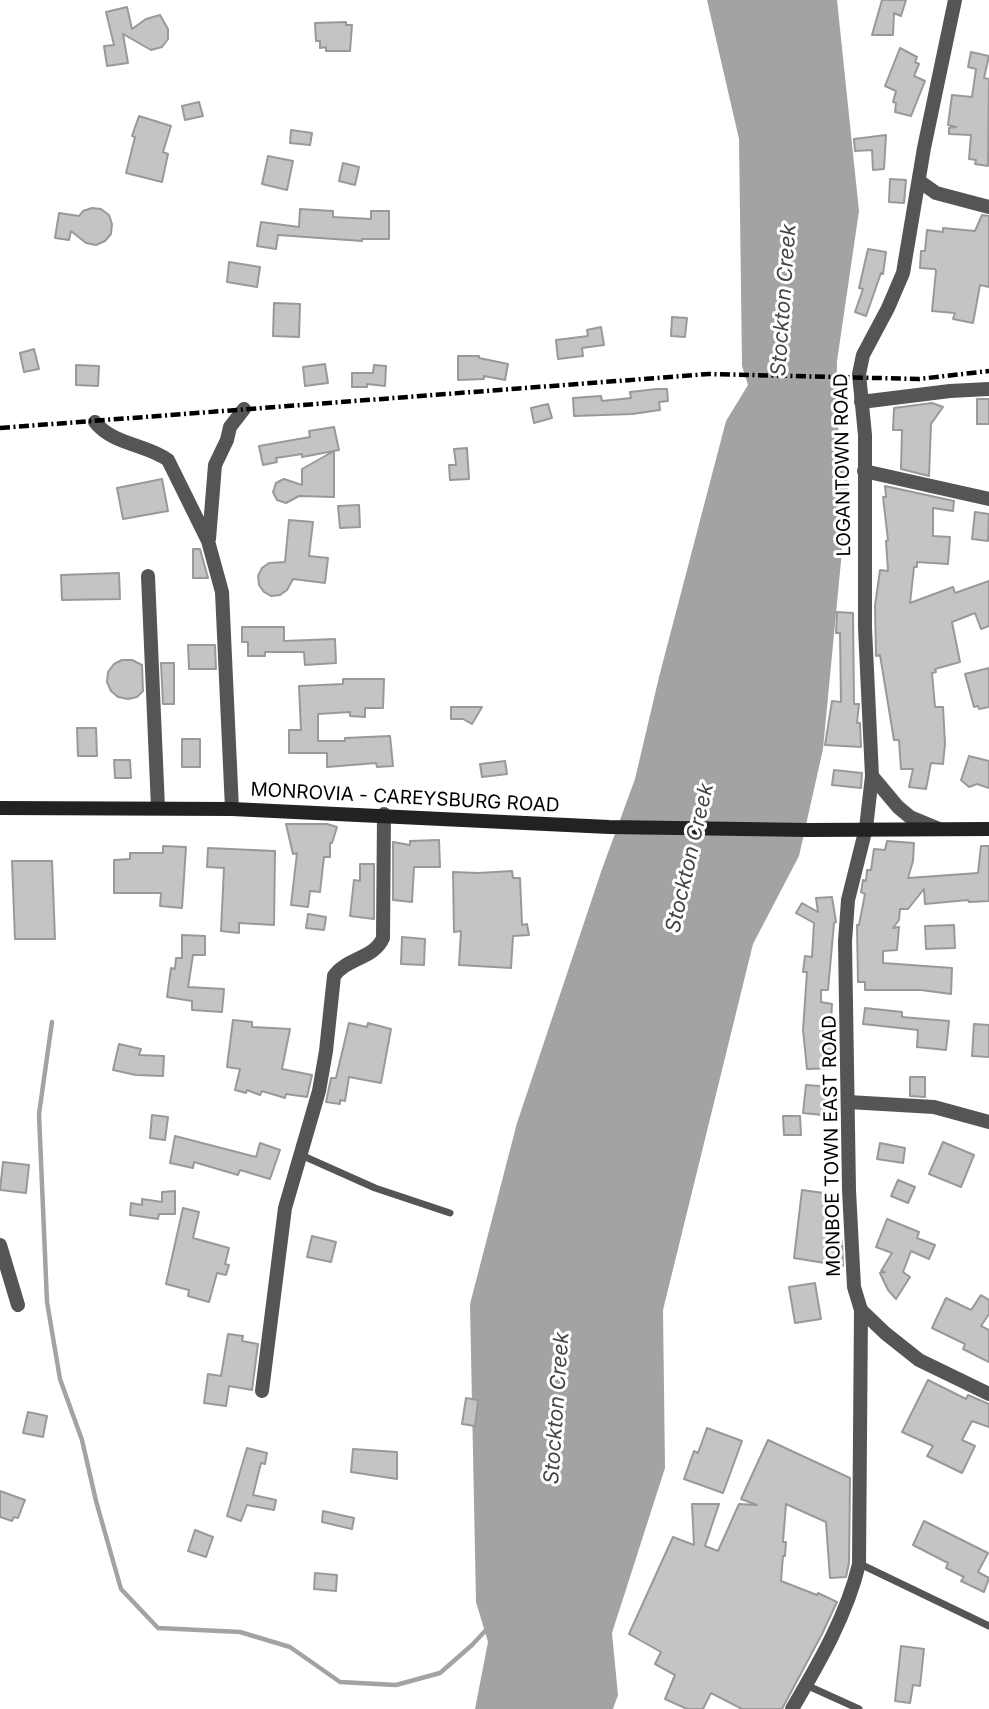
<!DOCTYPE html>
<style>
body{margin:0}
canvas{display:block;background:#fff}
</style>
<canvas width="989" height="1709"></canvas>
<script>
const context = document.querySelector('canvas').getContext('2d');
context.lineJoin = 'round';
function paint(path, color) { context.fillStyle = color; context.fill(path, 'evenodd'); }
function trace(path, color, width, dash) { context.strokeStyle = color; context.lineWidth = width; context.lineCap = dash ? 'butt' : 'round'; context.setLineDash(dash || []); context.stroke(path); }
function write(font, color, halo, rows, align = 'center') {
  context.font = font + ' Inter,sans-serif'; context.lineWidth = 6; context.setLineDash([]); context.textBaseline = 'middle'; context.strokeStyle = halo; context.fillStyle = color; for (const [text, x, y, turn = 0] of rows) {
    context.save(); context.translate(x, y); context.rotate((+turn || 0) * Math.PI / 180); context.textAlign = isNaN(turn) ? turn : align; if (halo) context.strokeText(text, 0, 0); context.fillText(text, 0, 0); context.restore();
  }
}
const water = new Path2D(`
 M707 0H837L859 211 837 361 836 414 848 488 823 749 799 856 753 944 663 1310 665 1468 612 1633 618 1695 613 1709H475L488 1642 476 1602 470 1304 517 1123 602 869 635 779 659 677 726 421 748 385 742 366 739 139Z`);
const stream = new Path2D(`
 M52 1022 39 1114 47 1302 60 1379 82 1440 96 1501 121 1589 158 1628 240 1632 290 1647 340 1682 396 1685 440 1673 472 1645 487 1629`);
const building = new Path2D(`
 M882 0H906L901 16 894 13 893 35H872Z
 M127 7 132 29 146 19 160 15 168 29V39L162 47 151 50 123 34 128 63 107 66 104 46 114 45 106 12Z
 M346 22V25H352L350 51H326V47L320 48V41H316L315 23Z
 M900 48 917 57 915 62 919 64 914 76 925 81 911 116 895 112 896 103 893 102 896 91 885 86Z
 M971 52 989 56 984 78 989 79 988 166 975 164 976 160 969 159 971 135 949 134V128L956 127 948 125 952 95 972 97 976 69 968 67Z
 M199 102 203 116 185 120 182 106Z
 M139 116 171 126 163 152 168 154 162 182 126 173 135 137 132 136Z
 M291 130 312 133 310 145 290 143Z
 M886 135 884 169 873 170 872 150 855 151 854 139Z
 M268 156 293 161 287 190 262 184Z
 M343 163 359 167 355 185 339 181Z
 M890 179 906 180 904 203 889 202Z
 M92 208 101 209 109 215 112 224 111 234 105 241 96 245 86 243 71 231 69 240 55 238 59 213 79 216 83 211Z
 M300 209 333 211V217L371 219V211H389V239H362V241L278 235 276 249 257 246 261 222 299 227Z
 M982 215 989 216V287L980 285 973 323 953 319 955 313 932 311 936 271 935 269 920 268 921 251H925L927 230 943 232V228L975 231Z
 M868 249 886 252 883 274 881 273 866 316 855 312 863 289 859 288Z
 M229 262 260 267 257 287 227 282Z
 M274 303 300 304 299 337 273 336Z
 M672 317 687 318 685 337 671 336Z
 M601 327 604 345 582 348 583 356 558 359 556 340 588 336 587 330Z
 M34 349 39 369 24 372 20 353Z
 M458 356H479V358L508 364 505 380 484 376V379L458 380Z
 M325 364 328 383 305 386 303 367Z
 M76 365 99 366 98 386 76 385Z
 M374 365 386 366 385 386 367 384V387H352V373H373Z
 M657 389H667L668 401 659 402 660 410 632 414 574 416 573 398 601 396 602 401 631 398 630 392Z
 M977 399H989V424H977Z
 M932 403 943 407 931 424 929 476 901 469 902 430H893L894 408Z
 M548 404 552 418 534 423 531 408Z
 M334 427 339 450 302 457V454L276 458 277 462 263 465 259 446 310 437 309 431Z
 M467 448 469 479 450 480 449 465H456L454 449Z
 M334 451V497L299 496 286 503 277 500 273 492 276 483 284 479 302 485V469Z
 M162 479 168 511 123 519 117 488Z
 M885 486 954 501 953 511 933 508V536L950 537 948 564 917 562V567H914L910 603 953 587 955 593 989 581V626L981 629 975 613 952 622 960 662 935 669 936 672 932 673 935 707H943L945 744 943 764 931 763 926 789 909 787 913 769H901L899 740H894L880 655 876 656 875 606 880 570 888 571 886 541 888 540 883 497H886Z
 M359 505 360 527 340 528 338 506Z
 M975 512 989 514 988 541 972 539Z
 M289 520 313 522 309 556 328 558 325 583 293 579 287 590 280 595 271 596 264 592 259 585 258 576 262 568 269 563 285 562Z
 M193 549H200L208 578H193Z
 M119 573 120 599 62 600 61 575Z
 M837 612 853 613 854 704H859L857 723H860L861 747 825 745 832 701 841 702 840 633H836Z
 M242 627H284V641L335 639 336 663 305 665 304 652H265V656H248V642H242Z
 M188 645H215L216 669H189Z
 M122 660H132L142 665 143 691 137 697 128 699 118 697 111 691 107 682 108 672 114 664Z
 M161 663H174V704H163Z
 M989 668V707L979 709 978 706 974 707 965 674Z
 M343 679H384L383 708H365V717L350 716V712L318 714V741H345V738L390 736 393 766 377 767 376 763 327 767V753H289V730H301L299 686 343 684Z
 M451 707H482L472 724 463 719H451Z
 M77 728H96L97 756H78Z
 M182 739H200V767H182Z
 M969 756 989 761V788L977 784 969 787 961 780Z
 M114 760H130L131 778H115Z
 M505 761 507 774 482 777 480 764Z
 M834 770 862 773 861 788 832 785Z
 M286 824H327L337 827 332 843H330V857H324L320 892 310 891 308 907 291 905 297 853 293 854Z
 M439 840 440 867H414L412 902 393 900V842L410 845V841Z
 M887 841 914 843 913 861 908 878 978 873 981 846H989V901L969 902 968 900 925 904 924 889 908 909H900L899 920 893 928 899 927 897 950 883 951V963L952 968 951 994 921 990H865V982H858L857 925H859L865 894 861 892 863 880 866 881 867 870H871L874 849 885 850Z
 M163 846 186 847 182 908 160 906 161 893H114V860L130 859V853H163Z
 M208 848 275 851 274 925 239 923V933L221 931 224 868 207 867Z
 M12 861H52L55 939H15Z
 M360 864H374V919L350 916 354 880 360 881Z
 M512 871 513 878H520L522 925 527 924 529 935 513 936 511 968 459 965 461 931 454 932 453 872 478 873Z
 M832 897 836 922 834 923 828 990H821V1002L832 1004 830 1040H833L835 1068 807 1069 803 1030 807 972H803L805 956 812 957 814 923 796 913 802 903 818 912 816 898Z
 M308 914 326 917 324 930 306 928Z
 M954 925 955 948 926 949 925 926Z
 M182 935 205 936V955H193L188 987 224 989 222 1012 192 1010V1001L167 997 171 968 175 969 176 958H182Z
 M402 937 425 939 424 965 401 964Z
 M865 1008 902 1012V1017L949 1021 946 1050 917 1047 918 1030 863 1024Z
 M233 1020 252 1022V1027L290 1029 282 1069 312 1075 307 1097 286 1094 285 1098 262 1091 260 1095 247 1090 246 1093 235 1090 240 1069 227 1067Z
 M349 1023 367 1027 368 1023 391 1029 381 1083 349 1077 345 1101 340 1100V1104L326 1102 331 1078H336Z
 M974 1024 989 1025V1057L972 1056Z
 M119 1044 141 1049 139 1055 164 1056 163 1076 136 1075 113 1070Z
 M910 1077H925V1097L910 1096Z
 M806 1085 834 1087 832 1116 803 1113Z
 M152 1115 168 1117 165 1140 150 1138Z
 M783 1116H800L801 1135H784Z
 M175 1136 256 1157 260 1143 280 1150 270 1179 240 1170 238 1175 194 1162 193 1168 170 1163Z
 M943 1142 974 1155 961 1187 929 1174Z
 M880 1143 905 1148 903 1163 877 1159Z
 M3 1162 29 1165 26 1193 0 1190Z
 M898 1180 915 1187 908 1203 891 1196Z
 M802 1190 831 1194 826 1239 842 1241 843 1266 794 1258Z
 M175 1191V1214H159L158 1219 130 1215 131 1203 142 1205V1199L162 1202V1192Z
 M183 1208 199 1212 193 1238 229 1248 225 1264 229 1265 226 1275 217 1273 209 1302 188 1296 189 1290 166 1284Z
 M887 1219 919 1232 917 1238 935 1245 929 1259 911 1251 903 1272 910 1277 896 1299 888 1290 880 1273 885 1272 881 1271 892 1253 876 1247Z
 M312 1236 336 1242 331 1262 307 1257Z
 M815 1283 821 1319 795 1323 789 1287Z
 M981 1295 989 1300V1314L981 1326 989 1330V1362L963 1349 965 1344 932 1328 946 1298 971 1310Z
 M228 1334 243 1336 242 1341 258 1344 252 1390 229 1386 226 1406 204 1403 208 1374 221 1376Z
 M928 1380 966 1399 968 1395 989 1404V1427L972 1421 962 1440 975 1446 962 1473 927 1456 933 1446 902 1432Z
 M466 1398 478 1400 475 1426 462 1424Z
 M28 1412 47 1416 43 1437 23 1433Z
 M707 1428 742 1441 723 1493 684 1479 694 1451 698 1453Z
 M768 1440 850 1478 849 1563 846 1577 830 1578 826 1522 786 1504 783 1542H786L785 1556H783L781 1581 817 1595 818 1593 837 1602 822 1634 782 1709H742L711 1693 703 1709H687L665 1699 675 1675 655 1664 661 1652 629 1634 673 1537 694 1545 692 1504H719L705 1546 718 1551 739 1504 757 1505 741 1499Z
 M247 1448 267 1453 265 1464 261 1463 253 1495 276 1500 274 1510 247 1505 241 1521 227 1516Z
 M353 1449 397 1452V1479L351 1472Z
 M0 1491 25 1500 18 1518 14 1517 12 1521 0 1517Z
 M323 1511 354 1518 352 1529 322 1522Z
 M924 1521 988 1553 978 1572 989 1578 984 1592 961 1581 964 1577 946 1568 948 1563 913 1545Z
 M195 1530 213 1537 206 1557 188 1551Z
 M315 1573 337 1575 336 1591 314 1589Z
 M901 1646 924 1649 920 1686 913 1685 910 1703 895 1701Z`);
const service = new Path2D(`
 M301 1155 375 1188 450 1213
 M860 1564 989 1626
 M806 1685 859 1709`);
const minor = new Path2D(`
 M919 181 936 193 989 207
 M861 402 950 391 989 389
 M95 422C113 445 147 444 168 460L208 541 222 592 232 809
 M864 471 989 499
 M209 539 215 465 227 440 230 427 244 409
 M148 576 158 808
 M848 1102 934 1107 989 1122
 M0 1245 18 1305
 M262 1391 285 1208 319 1091 326 1051 334 976C346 958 374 959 383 938L384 814
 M792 1709C819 1663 847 1615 859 1564L861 1310`);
const tertiary = new Path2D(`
 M955 0 924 148 903 273 888 308 863 355 859 374 865 435V628L872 776 866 828 848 900 845 941 849 1190 854 1287 861 1310 885 1333 919 1360 989 1394
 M872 776 898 807 910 817 939 829`);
const secondary = new Path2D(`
 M0 808 232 809 609 827 809 830 989 829`);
const rail = new Path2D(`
 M0 428 709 374 919 379 989 371`);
const streetNames = [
 ["LOGANTOWN ROAD",843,465,-91],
 ["MONROVIA - CAREYSBURG ROAD",405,798,3],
 ["MONBOE TOWN EAST ROAD",832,1146,-91]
];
const waterNames = [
 ["Stockton Creek",784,300,-86],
 ["Stockton Creek",690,858,-77],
 ["Stockton Creek",557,1408,-86]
];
paint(water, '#a3a3a3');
trace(stream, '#a3a3a3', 4.5);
paint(building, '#c4c4c4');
trace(building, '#999', 2);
trace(service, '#555', 7);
trace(minor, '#555', 14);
trace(tertiary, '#555', 14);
trace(secondary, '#222', 14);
trace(rail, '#000', 4.5, [10, 3.5, 2, 3.5]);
write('19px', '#000', '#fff', streetNames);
write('italic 21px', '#444', '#fff', waterNames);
</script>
